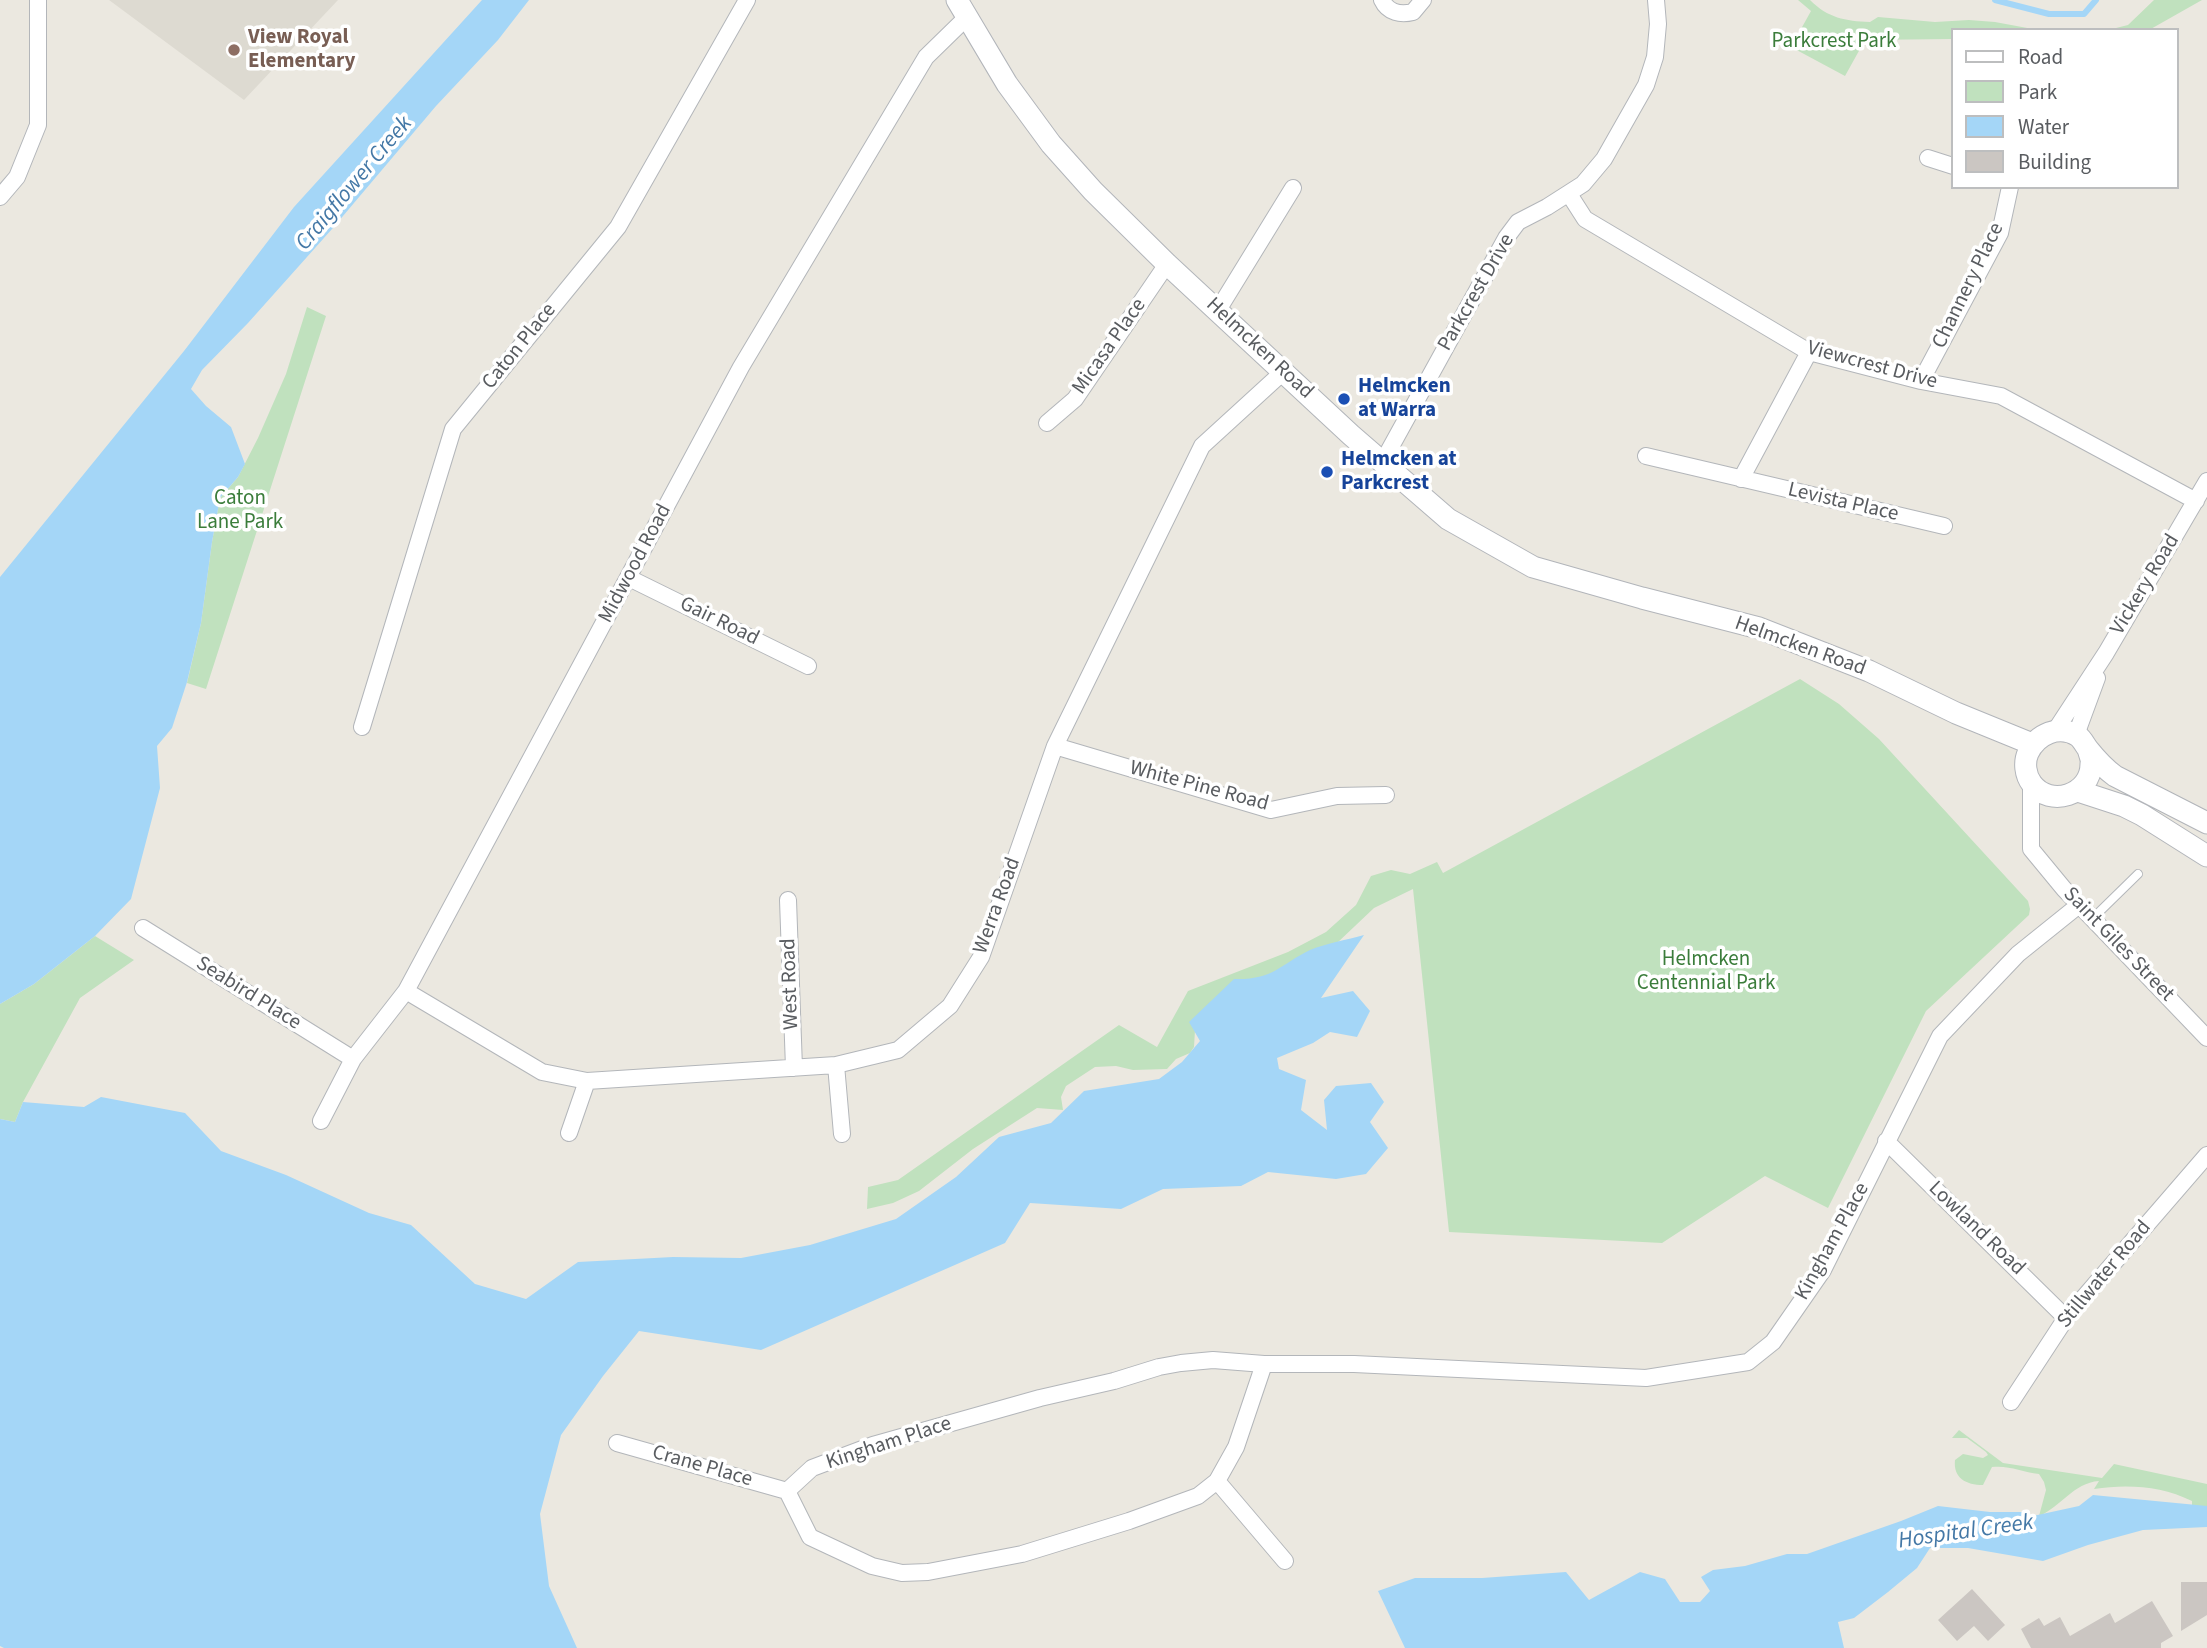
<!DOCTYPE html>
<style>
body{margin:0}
#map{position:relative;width:2207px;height:1648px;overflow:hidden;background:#ebe8e0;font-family:"Source Sans 3",sans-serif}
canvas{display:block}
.legend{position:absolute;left:1951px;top:28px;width:228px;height:161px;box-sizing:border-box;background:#fff;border:2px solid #bdbebf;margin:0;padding:9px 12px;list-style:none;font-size:21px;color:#595c60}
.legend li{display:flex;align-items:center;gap:14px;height:35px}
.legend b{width:35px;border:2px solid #bdbebf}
</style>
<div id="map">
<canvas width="2207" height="1648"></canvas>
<ul class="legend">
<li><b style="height:9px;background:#fff"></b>Road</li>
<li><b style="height:19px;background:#c0e1be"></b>Park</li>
<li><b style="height:19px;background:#a4d6f7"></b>Water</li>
<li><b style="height:19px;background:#cbc6c2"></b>Building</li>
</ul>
</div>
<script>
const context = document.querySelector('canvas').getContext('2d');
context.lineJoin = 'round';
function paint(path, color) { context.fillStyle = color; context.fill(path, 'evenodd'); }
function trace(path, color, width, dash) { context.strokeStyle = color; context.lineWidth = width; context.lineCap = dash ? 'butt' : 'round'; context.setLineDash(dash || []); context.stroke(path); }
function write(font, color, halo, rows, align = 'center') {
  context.font = font + ' "Source Sans 3",sans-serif'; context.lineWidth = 7; context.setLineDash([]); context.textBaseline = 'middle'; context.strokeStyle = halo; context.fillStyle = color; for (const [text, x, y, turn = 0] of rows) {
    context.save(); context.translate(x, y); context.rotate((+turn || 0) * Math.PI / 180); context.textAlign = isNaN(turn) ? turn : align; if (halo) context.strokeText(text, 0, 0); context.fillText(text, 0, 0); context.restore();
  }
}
const education = new Path2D(`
 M109 0H338L244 100Z`);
const green = new Path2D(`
 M1798 0H1810C1828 18 1845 21 1870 22L1878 17 1935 22 1969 20 1995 22 2038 30H1953V39L1865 40 1845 76 1791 47 1811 11Z
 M2154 0H2202L2149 30H2108L2128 25Z
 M307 307 326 316 206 689 187 683 201 623 212 542 220 498 238 477 258 438 286 374Z
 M1800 679 1839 704 1879 739 2028 901 2030 909 2029 915 1926 1011 1828 1208 1765 1176 1662 1243 1449 1232 1413 889 1374 908 1336 944 1195 1030 1194 1047 1190 1053 1176 1059 1167 1069 1133 1070 1116 1066 1095 1067 1066 1086 1061 1097 1063 1110 1037 1108 973 1149 919 1191 893 1203 867 1209 868 1187 898 1180 1119 1025 1157 1047 1188 991 1288 952 1326 932 1356 905 1371 876 1391 870 1410 874 1437 862 1443 873Z
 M95 936 134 960 80 998 23 1102 15 1122 0 1119V1004L34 984Z
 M1959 1430 2003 1463 2102 1478 2114 1464 2207 1484V1518L2192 1507V1501C2161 1486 2128 1484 2094 1489L2099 1481C2073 1483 2061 1507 2039 1516L2046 1490 2044 1482 2039 1474C2022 1472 2009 1465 1992 1467L1983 1485C1966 1485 1953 1478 1955 1460L1963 1454 1983 1458 1988 1455 1986 1452 1967 1438H1952Z`);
const water = new Path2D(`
 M482 0H529L498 40 436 106 332 229 248 323 202 370 191 389 206 406 231 427 245 464 238 477 220 498 212 542 201 623 187 682 172 728 157 746 160 788 131 899 95 936 34 984 0 1004V577L184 351 294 207Z
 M1364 935 1321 998 1353 991 1370 1011 1357 1037 1330 1032 1313 1043 1277 1058 1279 1069 1306 1080 1301 1110 1327 1130 1324 1100 1336 1086 1371 1083 1384 1102 1370 1122 1388 1148 1366 1174 1336 1179 1268 1172 1241 1186 1163 1189 1121 1209 1030 1203 1005 1243 761 1350 639 1331 603 1376 561 1435 540 1514 549 1586 577 1648H4L0 1646V1119L15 1122 23 1102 84 1107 101 1097 185 1113 221 1151 286 1175 369 1213 411 1225 475 1284 526 1299 578 1262 673 1257 741 1258 810 1245 896 1219 956 1177 999 1137 1051 1123 1084 1091 1159 1079 1182 1062 1200 1041 1189 1022 1234 979C1274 980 1279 965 1310 950 1327 943 1347 940 1364 935Z
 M2093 1495 2207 1506V1527L2143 1530 2088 1545 2043 1561 1968 1548H1930L1917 1568 1888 1592 1854 1618 1838 1622 1844 1648H1405L1378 1591 1415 1578H1482L1566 1572 1589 1600 1640 1572 1665 1579 1680 1602H1700L1710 1591 1701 1577 1713 1570 1745 1566 1787 1554H1807L1901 1521 1938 1506 1990 1512H2024L2033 1516 2079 1506Z`);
const stream = new Path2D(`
 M1995 0 2049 14H2084L2096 0`);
const building = new Path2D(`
 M2181 1582H2207V1615L2181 1631Z
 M1972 1589 2005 1625 1988 1641 1974 1626 1957 1641 1938 1620Z
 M2152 1601 2173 1636 2161 1643V1648H2031L2021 1629 2039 1618 2044 1626 2060 1617 2070 1636 2110 1613 2115 1623Z`);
const lane = new Path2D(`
 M2092 919 2138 874`);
const street = new Path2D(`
 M1382 0C1388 13 1401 15 1413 12L1423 0
 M1928 158 1953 166
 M1569 194 1585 219 1809 352 1921 381 2001 396 2196 501
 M0 197 17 177 38 125V0
 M1218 310 1293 188
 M1921 381 2000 233 2010 187
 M1047 423 1075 399 1167 264
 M1646 456 1944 526
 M1382 463 1506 238 1518 222 1547 207 1583 184 1604 159 1646 85 1655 57 1658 24 1656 0
 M1741 479 1809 352
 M629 578 808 666
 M362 727 453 429 618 227 747 0
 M2055 731 2106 653 2207 481
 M2076 735 2097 678
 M1055 746 1271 810 1337 796 1386 795
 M2031 783V849L2064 889 2207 1038
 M788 900 794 1068
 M143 928 353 1059
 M406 991 542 1072 587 1081 836 1065 898 1050 950 1006 981 957 1055 746 1202 446 1283 372
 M836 1065 842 1134
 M321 1121 353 1059 406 991 741 367 926 57 966 18
 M569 1133 587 1081
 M1886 1141 2066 1318
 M1264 1364 1236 1447 1217 1481 1198 1496 1129 1521 1022 1554 928 1572 902 1573 872 1566 810 1537 787 1491 812 1468 873 1445 1040 1398 1114 1381 1159 1367 1181 1363 1213 1360 1264 1364H1354L1646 1378 1748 1362 1773 1342 1823 1270 1940 1036 2018 954 2079 905
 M2011 1402 2066 1318 2207 1155
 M617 1443 787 1491
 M1217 1481 1285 1561`);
const secondary = new Path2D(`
 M957 0 1007 84 1051 144 1093 191 1167 264 1351 435 1448 519 1533 567 1642 598 1759 628 1869 671 1956 713 2032 744
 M2088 749C2089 753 2092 760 2091 764 2091 795 2050 808 2032 784 2025 775 2024 762 2028 753 2037 734 2059 724 2078 736 2082 739 2085 745 2088 749 2096 759 2104 768 2115 776L2207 823
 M2078 791 2124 806 2142 815 2207 856`);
const markers = [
 [234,50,7,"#8d6e63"],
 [1344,399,7,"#1a4fb4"],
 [1327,472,7,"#1a4fb4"]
];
const educationNames = [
 ["View Royal",248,38],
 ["Elementary",248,62]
];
const parkNames = [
 ["Parkcrest Park",1834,42],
 ["Caton",240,499],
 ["Lane Park",240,523],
 ["Helmcken",1706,960],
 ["Centennial Park",1706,984]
];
const streetNames = [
 ["Channery Place",1969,286,-64],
 ["Parkcrest Drive",1477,293,-60],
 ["Caton Place",520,347,-51],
 ["Micasa Place",1110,347,-55],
 ["Helmcken Road",1259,349,43],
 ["Viewcrest Drive",1872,366,15],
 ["Levista Place",1843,503,13],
 ["Midwood Road",636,564,-62],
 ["Vickery Road",2146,585,-59],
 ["Gair Road",719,622,26],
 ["Helmcken Road",1800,647,20],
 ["White Pine Road",1199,787,15],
 ["Werra Road",998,906,-70],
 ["Saint Giles Street",2118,945,46],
 ["West Road",791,984,-92],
 ["Seabird Place",248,994,32],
 ["Lowland Road",1976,1229,44],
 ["Kingham Place",1833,1242,-61],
 ["Stillwater Road",2105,1275,-50],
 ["Kingham Place",889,1444,-18],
 ["Crane Place",702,1467,16]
];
const transitNames = [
 ["Helmcken",1358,387],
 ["at Warra",1358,411],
 ["Helmcken at",1341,460],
 ["Parkcrest",1341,484]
];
const waterNames = [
 ["Craigflower Creek",355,184,-50],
 ["Hospital Creek",1966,1533,-8]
];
paint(education, '#dddad1');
paint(green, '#c0e1be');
paint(water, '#a4d6f7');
trace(stream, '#a4d6f7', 6);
paint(building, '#cbc6c2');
trace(lane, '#b3b6ba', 10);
trace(street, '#b3b6ba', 18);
trace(secondary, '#b2b5ba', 23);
trace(lane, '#fff', 8);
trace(street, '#fff', 16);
trace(secondary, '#fff', 21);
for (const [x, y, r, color] of markers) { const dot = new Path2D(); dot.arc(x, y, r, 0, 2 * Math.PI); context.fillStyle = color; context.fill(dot); trace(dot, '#fff', 2.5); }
write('bold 21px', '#785e54', '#fff', educationNames, 'left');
write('21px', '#3b7d3b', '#fff', parkNames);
write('21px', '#595c60', '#fff', streetNames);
write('bold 21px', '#164399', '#fff', transitNames, 'left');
write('italic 23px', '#4478a6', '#fff', waterNames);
</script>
